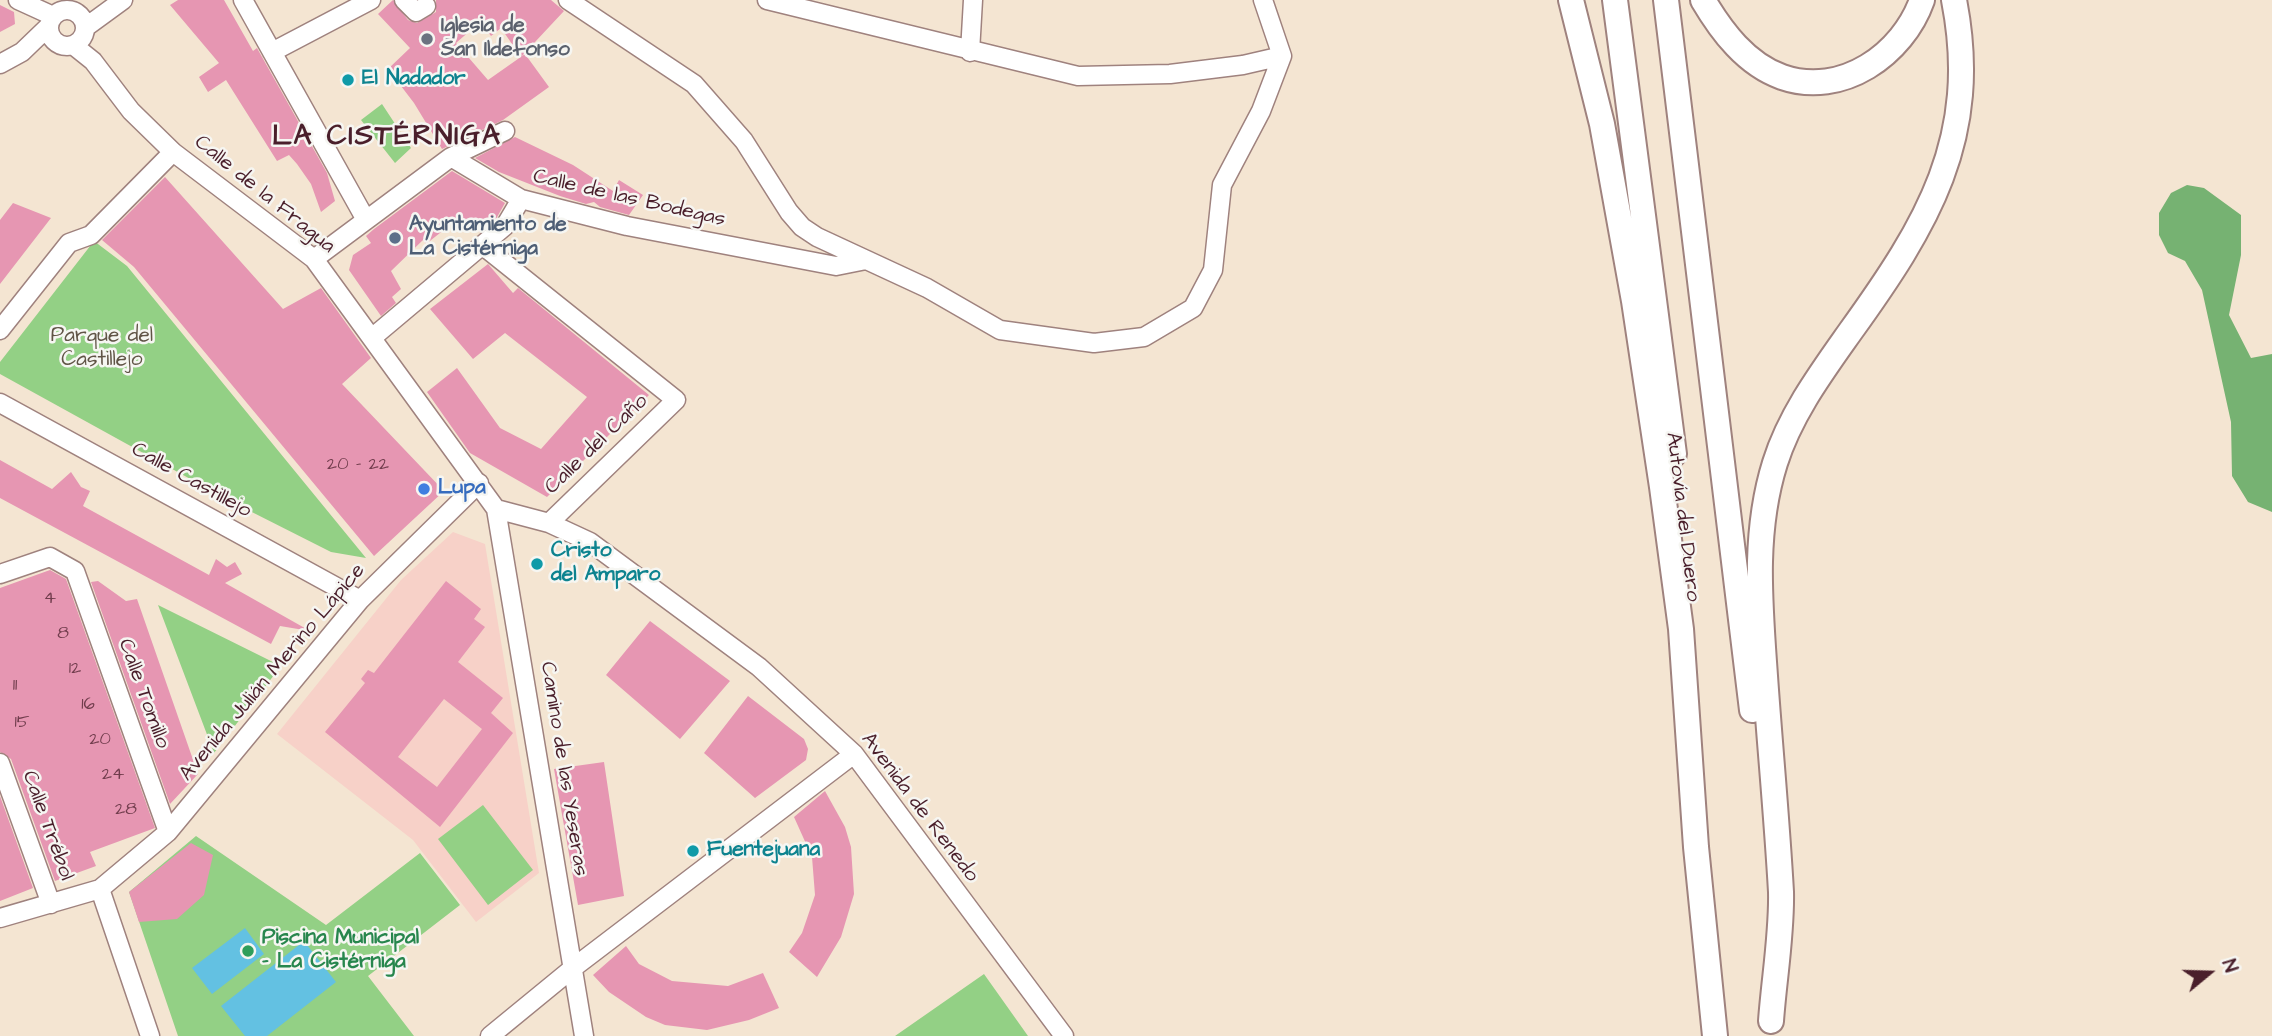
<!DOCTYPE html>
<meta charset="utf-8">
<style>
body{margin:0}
#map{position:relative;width:2272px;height:1036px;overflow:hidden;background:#f4e5d2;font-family:"Architects Daughter",sans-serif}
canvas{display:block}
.north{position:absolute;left:2174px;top:938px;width:70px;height:70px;-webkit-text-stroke:5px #f6f6f2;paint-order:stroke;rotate:71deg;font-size:19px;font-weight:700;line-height:28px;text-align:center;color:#4a1f2b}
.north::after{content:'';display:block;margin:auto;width:24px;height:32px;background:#4a1f2b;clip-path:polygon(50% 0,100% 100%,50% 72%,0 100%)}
</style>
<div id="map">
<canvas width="2272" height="1036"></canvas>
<div class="north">N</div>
</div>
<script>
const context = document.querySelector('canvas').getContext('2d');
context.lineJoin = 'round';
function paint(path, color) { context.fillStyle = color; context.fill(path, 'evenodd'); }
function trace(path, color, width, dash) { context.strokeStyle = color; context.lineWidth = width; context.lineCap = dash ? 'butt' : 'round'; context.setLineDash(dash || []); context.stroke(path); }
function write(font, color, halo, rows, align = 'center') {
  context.font = font + ' "Architects Daughter",sans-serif'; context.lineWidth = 5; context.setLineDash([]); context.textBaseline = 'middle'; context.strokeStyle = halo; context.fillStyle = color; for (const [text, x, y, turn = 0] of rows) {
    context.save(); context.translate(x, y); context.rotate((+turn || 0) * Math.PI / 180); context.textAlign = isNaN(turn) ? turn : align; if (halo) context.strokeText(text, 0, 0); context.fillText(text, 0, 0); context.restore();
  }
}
const built = new Path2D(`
 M453 532 485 544 539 873 476 922 413 840 277 734 401 580Z`);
const green = new Path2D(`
 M382 104 411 148 395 163 361 120Z
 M94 241 127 266 366 558 331 552 232 502 0 374V362Z
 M158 605 281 666 214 753Z
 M483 805 533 870 488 905 438 839Z
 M196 836 326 925 420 853 460 905 368 976 414 1036H178L129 892Z
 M984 974 1028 1036H895Z`);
const forest = new Path2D(`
 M2187 185 2204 188 2241 215V255L2229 315 2251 358 2272 354V512L2248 502 2232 476 2231 422 2202 290 2185 261 2168 253 2159 235V213L2171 193Z`);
const water = new Path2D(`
 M245 928 264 954 212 994 192 968Z
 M304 941 336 982 267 1036H245L221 1006Z`);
const building = new Path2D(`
 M178 0H224L253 51 257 48 327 173 335 201 321 212 311 184 297 164 289 155 277 161 226 80 208 92 199 77 219 63 170 5Z
 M393 0 408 20 417 23 436 12V0H551L564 11 521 57 501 28 491 36 480 22 456 43 488 80 525 54 549 87 503 120 442 149 414 103 388 69 410 48 378 14Z
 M0 5 14 12 15 24 0 32Z
 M515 137 573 165 613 191 619 180 643 195 629 215 600 207 594 202 586 204 560 196 499 172 475 158Z
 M452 171 505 203 496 219 480 232 459 218 426 244 423 240 391 271 401 289 392 297 396 303 381 316 349 270 353 255 371 243 366 236 374 229Z
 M165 177 283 309 321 288 371 358 342 384 444 491 374 556 134 267 102 240Z
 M13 203 51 218 0 284V220Z
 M488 264 513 293 518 288 649 395 547 497 470 453 427 392 457 368 500 428 541 449 587 397 505 333 473 359 430 309Z
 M0 460 52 489 71 472 81 487 90 491 83 506 209 575 216 559 227 567 235 562 242 574 225 583 310 631 280 626 271 644 0 498Z
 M50 570 66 579 155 828 90 852 96 866 55 881 11 759 0 752V588Z
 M98 581 126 601 137 599 198 774 170 804 91 582Z
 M446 581 481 609 474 619 485 627 458 662 503 698 491 713 513 733 440 827 325 732 365 683 361 679 368 670 374 673ZM444 699 482 729 437 787 398 757Z
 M650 621 730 681 680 739 606 675Z
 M748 696 804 739 808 749 806 760 755 798 704 753Z
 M604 762 624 896 578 905 554 769Z
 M825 791 845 827 851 847 854 894 841 937 817 977 789 952 802 933 815 895 812 857 794 817Z
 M0 796 33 888 0 901Z
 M191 843 213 855 204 895 177 919 139 922 129 892Z
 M626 946 639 964 672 981 728 986 763 973 779 1008 749 1020 707 1030 665 1025 646 1017 609 992 593 975Z`);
const minor = new Path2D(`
 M18 0 53 16
 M243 0 366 220
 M404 0 416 12 426 6
 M568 0 694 84 744 141 789 212 802 227 817 237 927 288 1000 330 1094 343 1144 337 1193 308 1213 270 1222 185 1261 111 1282 56
 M767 0 1078 76 1170 74 1243 65 1282 56
 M1263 0 1282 56
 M49 28a18 18 0 1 1 36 0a18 18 0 1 1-36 0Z
 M86 27 123 0
 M73 45 93 61 131 111 173 152 314 259 496 509 584 1036
 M272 52 371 0
 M970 52 973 0
 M0 64 22 52 49 26
 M505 131 451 157 521 199 627 226 836 266 866 260
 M482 245 676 400 549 523
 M314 259 451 157
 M0 330 69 243 91 235 173 152
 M373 337 505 226 521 199
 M0 403 360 600
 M496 509 549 523 590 542 759 667 854 754 1064 1036
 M0 574 50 557 75 571 168 832
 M0 763 51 904
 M100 889 150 1036
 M0 918 100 889 168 832 360 600 479 483
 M490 1036 573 968 854 754`);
const highway = new Path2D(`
 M1571 0 1602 124 1634 301 1662 487 1681 629 1696 847 1715 1036
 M1615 0 1674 454
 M1666 0 1752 710
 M1703 0C1722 32 1746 64 1782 77 1842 98 1903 54 1922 0
 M1771 1021C1774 979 1782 934 1781 892 1777 820 1770 748 1765 676 1760 604 1753 533 1775 463 1790 415 1821 373 1850 332 1927 225 1981 138 1954 0`);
const markers = [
 [427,39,7,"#6b7280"],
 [348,80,7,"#0f9aa8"],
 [395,238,7,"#5c6f8a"],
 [424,489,7,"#3f7fe0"],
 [537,564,7,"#0f9aa8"],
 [693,851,7,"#0f9aa8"],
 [248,951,7,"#2e9e5b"]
];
const numberNames = [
 ["20 - 22",358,465],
 ["4",50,599],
 ["8",63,634],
 ["12",75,669],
 ["11",15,686],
 ["16",88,705],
 ["15",22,723],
 ["20",100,740],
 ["24",113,775],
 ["28",126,810]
];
const worshipNames = [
 ["Iglesia de",441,27],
 ["San Ildefonso",441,51]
];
const cultureNames = [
 ["El Nadador",362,80],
 ["Cristo",551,552],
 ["del Amparo",551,576],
 ["Fuentejuana",707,851]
];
const streetNames = [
 ["Calle de la Fragua",264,195,39],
 ["Calle de las Bodegas",629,199,13],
 ["Calle del Caño",597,445,-44],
 ["Calle Castillejo",191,481,29],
 ["Autovía del Duero",1682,517,83],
 ["Avenida Julián Merino Lápice",273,673,-50],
 ["Calle Tomillo",143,694,70],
 ["Camino de las Yeseras",563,769,81],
 ["Avenida de Renedo",919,808,53],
 ["Calle Trébol",47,826,70]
];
const serviceNames = [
 ["Ayuntamiento de",409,226],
 ["La Cistérniga",409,250]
];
const parkNames = [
 ["Parque del",102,337],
 ["Castillejo",102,361]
];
const shopNames = [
 ["Lupa",438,489]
];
const leisureNames = [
 ["Piscina Municipal",262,939],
 ["- La Cistérniga",262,963]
];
const districtNames = [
 ["LA CISTÉRNIGA",387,138]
];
paint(built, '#f7d1c8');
paint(green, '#93d085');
paint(forest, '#76b272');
paint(water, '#63c1e2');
paint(building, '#e696b2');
trace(minor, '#9f827e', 21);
trace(highway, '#9f827e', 28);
trace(minor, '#fff', 18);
trace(highway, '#fff', 24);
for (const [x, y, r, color] of markers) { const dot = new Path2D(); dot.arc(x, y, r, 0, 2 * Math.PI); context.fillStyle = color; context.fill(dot); trace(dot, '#f6f6f2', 2.5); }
write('18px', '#713d4d', null, numberNames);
write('bold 21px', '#5b616d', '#f6f6f2', worshipNames, 'left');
write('bold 21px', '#0d838f', '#f6f6f2', cultureNames, 'left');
write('21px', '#4a1f2b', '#f6f6f2', streetNames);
write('bold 21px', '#4e5e75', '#f6f6f2', serviceNames, 'left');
write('21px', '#605446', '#f6f6f2', parkNames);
write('bold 21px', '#366cbe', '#f6f6f2', shopNames, 'left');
write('bold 21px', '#27864d', '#f6f6f2', leisureNames, 'left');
context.letterSpacing = '2px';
write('bold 28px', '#4a1f2b', '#f6f6f2', districtNames);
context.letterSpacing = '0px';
</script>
